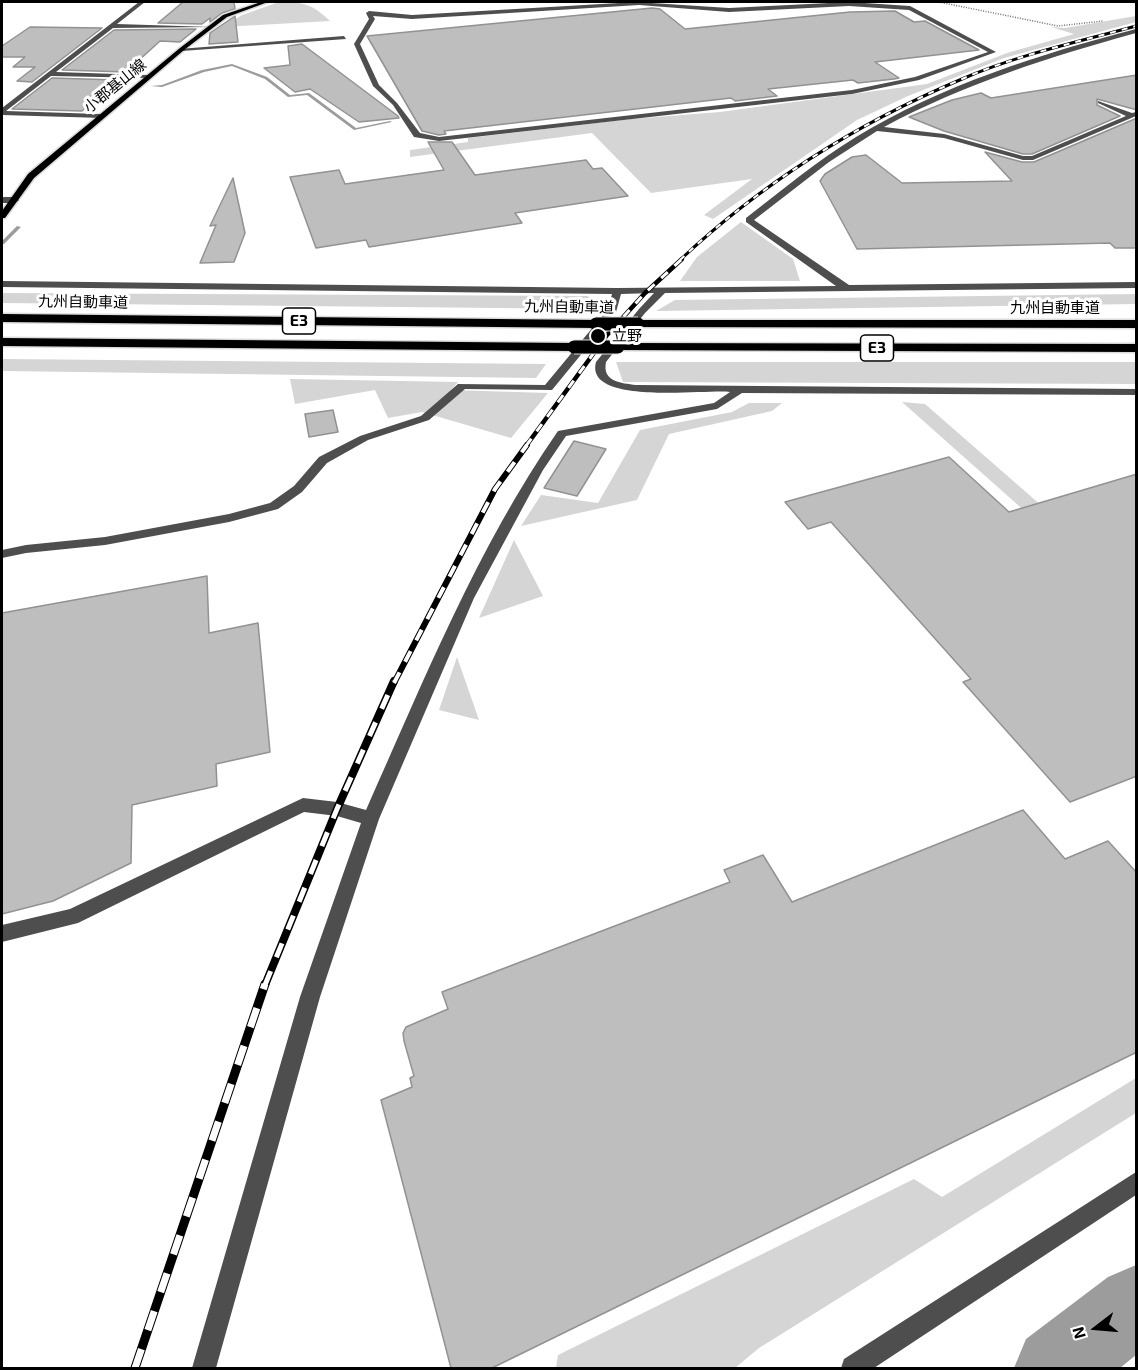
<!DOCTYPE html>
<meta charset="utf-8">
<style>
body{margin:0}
#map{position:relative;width:1138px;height:1370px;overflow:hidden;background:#fff;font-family:"Exo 2",sans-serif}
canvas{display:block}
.frame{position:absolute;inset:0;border:3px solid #000;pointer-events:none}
.north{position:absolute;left:1066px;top:1298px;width:60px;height:60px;-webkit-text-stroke:4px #fff;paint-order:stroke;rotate:254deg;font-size:16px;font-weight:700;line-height:24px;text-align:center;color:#000}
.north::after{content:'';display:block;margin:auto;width:21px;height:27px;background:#000;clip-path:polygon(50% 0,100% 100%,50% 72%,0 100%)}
</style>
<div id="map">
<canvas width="1138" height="1370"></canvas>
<div class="frame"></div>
<div class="north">N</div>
</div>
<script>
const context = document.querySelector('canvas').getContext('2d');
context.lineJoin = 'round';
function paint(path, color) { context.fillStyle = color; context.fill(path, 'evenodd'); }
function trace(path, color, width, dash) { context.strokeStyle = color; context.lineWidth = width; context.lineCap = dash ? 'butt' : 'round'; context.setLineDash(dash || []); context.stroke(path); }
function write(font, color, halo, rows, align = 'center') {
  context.font = font + ' "Exo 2","Noto Sans JP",sans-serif'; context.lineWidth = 6; context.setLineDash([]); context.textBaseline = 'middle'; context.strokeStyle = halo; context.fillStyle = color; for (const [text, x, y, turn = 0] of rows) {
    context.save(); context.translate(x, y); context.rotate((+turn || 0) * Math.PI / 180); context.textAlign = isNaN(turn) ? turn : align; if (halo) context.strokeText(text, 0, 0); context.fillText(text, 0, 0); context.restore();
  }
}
const green = new Path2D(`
 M279 2C304 2 312 4 330 21L222 27 242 15Z
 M1136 16V22L1004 58 908 96 857 120 713 219 704 215 752 179 651 193 592 133 410 157V150L468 142V138L631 119 720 112 927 84 1007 53 1074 34 1051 27 1065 28Z
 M741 222 793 259 800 281H680L697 257Z
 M2 293 588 296 597 309 2 303Z
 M1136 294V304L656 311 675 300Z
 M2 359 546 364 536 378 2 371Z
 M616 362H1136V384L623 382Z
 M290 379 458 382 451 390 548 393 511 438 422 412 388 418 375 390 295 404Z
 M902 402 925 404 1136 588V610Z
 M749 403H782L772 411 669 434 637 500 521 526 541 495 598 503 640 430 732 412Z
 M514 540 543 596 479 618Z
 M457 657 479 720 439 710Z
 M1136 1078V1113L759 1348 735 1368H556L558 1355 914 1179 942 1197Z`);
const stream = new Path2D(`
 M232 64 267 77 290 95 309 93 356 128 390 121 392 122 354 130 307 95 288 97 265 79 232 66 204 72 162 87 151 86 162 85 202 70Z
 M17 226 21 227 4 244H2V241Z`);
const river = new Path2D(`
 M1136 1265V1355L1120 1368H1014L1026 1339 1108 1277Z`);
const building = new Path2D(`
 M183 2H234L235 9 222 13 210 22V18L202 24 158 23Z
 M652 8 660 9 685 29 850 12 895 11 914 22 925 21 979 50 875 62 899 78 894 79 858 83 853 80 768 89 777 96 735 101 731 98 444 131 446 134 439 135 422 131 367 36Z
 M235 16 238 42 209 44 210 33Z
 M30 27 102 28 32 82 17 81 35 67H13L25 57H2V46Z
 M196 29 180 42 160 41 126 72 62 70 114 30Z
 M302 44 398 116 399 118 359 122 310 89 295 92 264 68 290 65 288 46Z
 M1137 75V110L1097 99V105L1120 116 1032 154H1023L944 131 909 117 952 100 981 93 991 98Z
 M52 78 117 80 82 111 12 109Z
 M1137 118V248H1115L1110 243 857 249 820 181 825 174 852 157 866 155 902 183 1012 181 985 152 1022 162H1034Z
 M428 142H452L475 175 586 160 593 169 602 168 628 196 515 213 522 223 369 247 366 240 316 248 290 177 339 170 345 184 444 170Z
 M233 178 245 233 234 262 200 263 216 225 210 226Z
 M333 410 338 432 309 437 305 414Z
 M574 441 606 449 577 496 544 488Z
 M949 457 1009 512 1137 474V776L1070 802 963 682 971 679 831 522 808 529 785 502Z
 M207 576 209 633 258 623 270 752 216 764 217 786 132 805 131 863 53 901 2 914V613Z
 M1023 810 1065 859 1108 841 1137 873V1052L492 1368H451L381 1100 412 1087 410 1078 414 1076 404 1041 403 1033 406 1027 448 1009 442 992 730 882 724 870 763 855 792 902Z`);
const path = new Path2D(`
 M939 2 1058 26 1103 21`);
const minor = new Path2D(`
 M139 2H145L117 24 212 27 113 28 56 72 148 75 150 78 51 76 6 111 100 114 103 118 2 115V108Z
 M636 2 729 8 849 2 910 6 996 52 919 80 852 94 439 141 414 137 393 105 373 86 354 44 369 19 366 13 369 11 412 15ZM639 5 729 12 849 6 909 10 988 52 915 77 852 90 439 137 420 133 397 103 379 85 360 44 375 19 373 16 412 19Z
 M1136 29V33C1049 57 964 84 884 127L944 134 1023 156H1032L1126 116 1098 103V101L1132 113 1136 112V116L1033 160H1023L944 138 877 131 829 162 754 220 849 285 1136 282V288L665 293 645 313 606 362C602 382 621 383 636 385L1136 389V395L742 393 717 409 566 436 543 470 474 598 379 819 320 997 216 1368H192L300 997 361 823 337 816 304 812 78 923 2 942V925L70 909 303 798 337 802 366 810C424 680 477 548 558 431L714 403 730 392C706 389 584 406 596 362L639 309 654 293 621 294 616 312 552 390 465 389 429 420 368 440 327 463 302 492 278 509 229 522 105 545 26 553 2 558V550L26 545 105 537 229 514 270 503 294 486 319 457 360 436 421 416 458 384 545 385 608 309 612 294 2 287V281L617 288 836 286 746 222V218C782 190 817 161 856 137 942 85 1040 54 1136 29Z
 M344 36 346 39 182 51 179 49Z
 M2 197H15L19 200 15 203H2Z
 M1136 1172V1195L874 1368H841L844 1359Z`);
const major = new Path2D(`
 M261 2H268L227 17 184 50 34 178 5 218H2V211L28 174 180 48 223 15Z`);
const highway = new Path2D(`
 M2 314 596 320 602 324 596 328 2 322Z
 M638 320H1136V328L634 327V321Z
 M2 338 574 343 580 347 574 351 2 346Z
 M618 343 1136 344V352L614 350 612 347 614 344Z`);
const railFar4 = new Path2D(`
 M680 260C762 183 858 123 962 79 1017 55 1078 42 1136 26`);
const railFar3 = new Path2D(`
 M526 446 607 335 645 293 682 259`);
const railFar2 = new Path2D(`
 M394 683 495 489 527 445`);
const railFar1 = new Path2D(`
 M265 985 337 809 394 681`);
const rail = new Path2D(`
 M135 1368 265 984`);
const highwayBridge = new Path2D(`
 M596 324H638
 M574 347H618`);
const markers = [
 [598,336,8,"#000"]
];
const farStreetnames = [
 ["小郡基山線",115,86,-39],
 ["九州自動車道",83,302,1],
 ["九州自動車道",569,307,1],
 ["九州自動車道",1055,308]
];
const farPoinames = [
 ["立野",612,336]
];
const shields = [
 [299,321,33],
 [877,348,33]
];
const shieldNames = [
 ["E3",299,321],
 ["E3",877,348]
];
paint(green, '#d5d5d5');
paint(stream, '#9c9c9c');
paint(river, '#9c9c9c');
paint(building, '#bebebe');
trace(building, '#929292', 1.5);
trace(major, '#dbdbdb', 3);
trace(highway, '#dbdbdb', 3);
trace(path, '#707070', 1.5, [1, 1.5]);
paint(minor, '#4e4e4e');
paint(major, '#000');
paint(highway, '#000');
trace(railFar4, '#000', 3);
trace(railFar3, '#000', 4.5);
trace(railFar2, '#000', 6);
trace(railFar1, '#000', 8);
trace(rail, '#000', 9);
trace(railFar4, '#fff', 2, [6]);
trace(railFar3, '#fff', 3, [9]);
trace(railFar2, '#fff', 4, [12]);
trace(railFar1, '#fff', 5, [15]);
trace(rail, '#fff', 7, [20]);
trace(highwayBridge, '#dbdbdb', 15, []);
trace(highwayBridge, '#000', 13);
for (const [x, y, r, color] of markers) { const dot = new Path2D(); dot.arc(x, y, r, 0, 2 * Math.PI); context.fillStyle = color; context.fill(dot); trace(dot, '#fff', 2); }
write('15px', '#000', '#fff', farStreetnames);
write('15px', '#000', '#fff', farPoinames, 'left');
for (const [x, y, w] of shields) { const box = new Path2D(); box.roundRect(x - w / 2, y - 13, w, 26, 4.5); context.fillStyle = '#fff'; context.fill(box); trace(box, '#000', 1.5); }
write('bold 16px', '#000', null, shieldNames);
</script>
